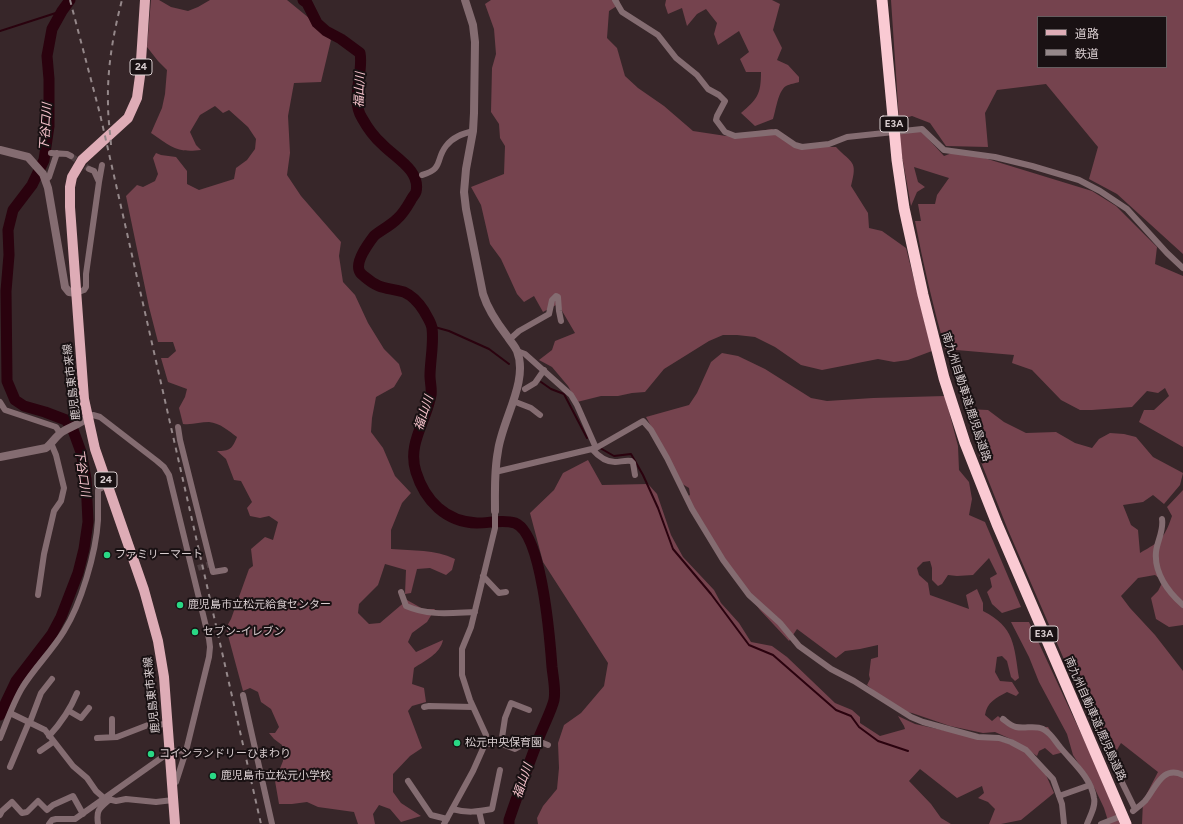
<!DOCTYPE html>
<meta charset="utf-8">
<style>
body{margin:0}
#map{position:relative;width:1183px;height:824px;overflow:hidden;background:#372629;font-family:Figtree,"Noto Sans JP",sans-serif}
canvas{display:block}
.legend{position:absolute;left:1037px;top:16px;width:130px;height:52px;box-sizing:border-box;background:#191113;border:1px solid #665d5f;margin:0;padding:5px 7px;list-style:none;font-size:12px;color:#d9ced0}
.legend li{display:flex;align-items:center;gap:8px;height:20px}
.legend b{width:20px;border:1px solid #665d5f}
</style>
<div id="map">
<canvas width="1183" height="824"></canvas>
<ul class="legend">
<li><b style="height:5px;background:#deacb6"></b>道路</li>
<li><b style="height:5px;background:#95888a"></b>鉄道</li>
</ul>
</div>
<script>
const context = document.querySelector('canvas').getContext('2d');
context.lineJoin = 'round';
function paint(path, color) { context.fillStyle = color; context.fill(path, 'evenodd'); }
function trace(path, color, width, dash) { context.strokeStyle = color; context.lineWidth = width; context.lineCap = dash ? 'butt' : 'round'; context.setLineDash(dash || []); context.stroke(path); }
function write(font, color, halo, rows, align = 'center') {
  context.font = font + ' Figtree,"Noto Sans JP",sans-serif'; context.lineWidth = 4; context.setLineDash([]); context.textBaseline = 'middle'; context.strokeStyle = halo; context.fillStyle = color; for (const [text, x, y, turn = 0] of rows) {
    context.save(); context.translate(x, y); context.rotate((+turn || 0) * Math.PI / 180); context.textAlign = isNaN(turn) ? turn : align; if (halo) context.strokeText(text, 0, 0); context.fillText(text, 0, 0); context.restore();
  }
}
const forest = new Path2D(`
 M151 0H159L171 7 188 11 198 7 210 0H287L309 18 331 40 321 82 294 83 288 116 290 153 287 175 301 196 341 242 339 256 343 282 355 295 368 323 384 349 399 364 402 374 394 387 376 397 372 418 371 432 383 448 395 476 411 493 402 503 391 530V549C414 551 434 549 455 559L452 570 446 575 430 568 417 569 411 593 405 594 406 570 385 564 378 585 359 604 358 613 369 624 380 623 407 600 423 609H435L427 622 412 633 408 642 416 652 443 640C440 654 426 660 414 668L412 684 424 688 426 702 412 706 408 711 422 748 410 756 393 774V792L401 803 421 816 401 822 390 809 379 805 373 814 375 824H358L354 812 318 807 307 802 292 804H279L275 781 283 761 282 745 274 739 269 733H275L279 727 271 709 261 702 258 692 250 688 243 691 226 628 231 619 249 569 253 566 251 549 265 537 273 540 278 522 269 516 260 518 250 516 247 508 252 502 241 481 234 480 226 459 217 451C230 451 232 449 237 437 229 431 220 423 209 422 200 422 193 425 183 424L179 408 185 397 187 389 168 382 161 358H168L176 351 173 342H158L149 307 126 196 137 185 143 187 155 181 158 174 153 158 156 153 161 155 176 157 187 171V184L199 190 234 179 236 168 247 160 255 149 256 139 248 127 229 110 223 113 215 106 200 115 190 132 196 145 201 150C175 153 171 146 151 133L162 108 165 94 167 70 158 61 147 47Z
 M491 0H619L620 4 609 11 607 38 617 48 625 76 638 88 664 106 693 131 726 136 772 129 789 142 813 147H836C852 164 858 160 851 186L868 213 869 228 882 231 906 248 932 351 908 360 894 362 878 359 822 370 801 365 775 347 755 337 737 335H723L709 341 664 369 645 392 632 393 618 396H601L577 402 568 386 552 367 539 360 552 350 555 341 575 333 558 304 543 312 534 296 524 302 517 294 501 259 490 244 481 205 471 187 504 174 505 146 500 138 499 124 491 112 492 68 496 54 494 29 485 4Z
 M666 0H772L780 4 773 30 782 48 777 60 788 65 799 77V82C796 83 790 84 786 86 778 91 776 110 773 119L755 126 741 113C757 99 761 95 761 72H746L740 59 749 52 739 31 718 45 714 34 717 23 706 9 697 14 687 26 682 8 668 14 665 5Z
 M891 0H1183V254L1117 194 1089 179 1098 147 1046 84 997 90 985 113 988 147 946 146 930 123 912 116 899 120ZM1038 17H1166V67H1038Z
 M921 131 944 156 952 153H968L1092 191 1116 206 1157 247 1155 264 1183 276V447L1139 422 1144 410H1154L1169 396 1165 388 1158 393 1147 391 1132 407 1092 410H1080L1061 400 1032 370 1012 363 1014 355 945 349C933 306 923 264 915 221H921L918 204H935L937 195 949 178 914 167 918 182 925 187 917 192 911 206 898 134Z
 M722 353 738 356 765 369 811 398 827 401 873 398 945 396 958 446 959 470 969 482 972 499 969 515 985 522 1021 607 1002 613 992 604 987 592 992 587 990 578 997 574 989 558 973 575 957 576 948 575 942 584 938 586 932 580V568L930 561 923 562 917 568 919 575 928 583 930 595 969 609 966 595 977 589 983 603V611C1015 627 1014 646 1019 678L1015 681 1011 677 1007 661 1002 656 997 657 995 672 1000 681 1012 682 1019 693 1016 696 1007 692C996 698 987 702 985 715L992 721 998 716 1009 726 1048 727 1064 752 1053 755 1045 748 1039 751 1037 756 1013 740 995 732 983 733 950 726 912 713 896 710 867 685 870 679 869 675 871 659 878 657V645L860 649 845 651 836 658 797 629 789 641 760 610 720 559 684 498 690 495 689 488 679 482 664 450 646 417 689 405 697 393 711 362Z
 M967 409 988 410 1004 422 1026 433 1056 432 1075 443 1092 448 1099 439 1110 433 1124 434 1136 437 1153 457 1183 473 1180 485 1164 504 1153 495 1143 502 1123 505 1131 525 1138 530 1140 553C1161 541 1164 539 1172 516L1167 507 1183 490V625L1169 627 1156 619 1151 598 1158 591 1163 581 1155 575 1138 578 1121 596 1130 608 1155 635 1183 671V824H1142L1143 801 1158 772 1121 743 1111 760 1066 664 1008 530 981 462Z
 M588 460 602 485 648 484 657 494 671 535 683 557 714 590 721 603 739 623 751 642 772 646 787 657 835 703 852 710 860 717V723L880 736 905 729 904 726 898 716 915 724 965 735 988 737 1019 747 1042 766 1054 793 1021 820 1001 824H989L995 809 988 802 978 798 984 793 982 786 957 798 920 769 909 781 931 804 941 818 951 824H538L537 818 543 806 557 789 559 768 558 743 564 725 581 713 604 686 608 663 543 562 530 513 554 490 563 473Z
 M1011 622H1029L1092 757 1120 824H1109L1104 808 1095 789 1073 755 1067 734 1039 682 1029 657Z`);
const stream = new Path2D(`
 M0 31 62 11
 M431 326 449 331 489 349 509 364
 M541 382 551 389 564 394 587 438
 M600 448 614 456 631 454 643 475 658 508 673 549 711 594 749 645 773 655 836 710 851 716 859 727 878 741 908 751`);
const river = new Path2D(`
 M303 0 307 3 317 23 326 31 341 39 360 53C364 73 350 99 362 118 367 127 374 137 382 144 394 157 421 170 416 192 416 193 411 199 411 200 407 207 403 214 397 219 390 226 381 230 374 236 368 244 356 260 359 270 360 274 362 274 365 277 380 290 387 287 404 292 413 296 419 303 424 311 427 317 431 322 432 328 434 344 430 361 430 376 430 382 432 389 431 395 426 422 407 444 416 472 425 501 446 522 477 523 490 523 503 519 515 523 542 533 550 640 552 667 553 677 556 690 554 700 552 709 544 725 540 735 529 763 519 791 509 820V824
 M0 715 16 681 52 634 61 617 78 573 84 549 88 522 86 479 81 452 73 430 66 420 45 412 24 406 15 400 7 381 6 291 9 255 8 230 13 210 32 185 44 160 49 126V79L47 56 52 29 62 11 70 0`);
const minorTunnel = new Path2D(`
 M71 156 89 169
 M198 568 211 564`);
const minor = new Path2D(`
 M615 0 622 12 658 35 676 58 697 75 708 89 719 95 725 101 717 116 716 120 725 132 735 136 776 132 795 145 802 147 829 144 847 137 922 129 944 150 995 157 1032 166 1079 180 1100 191 1127 209 1167 253 1183 268
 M51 153 67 154 71 156
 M422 175C444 169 435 160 446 146 453 137 462 134 473 131
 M46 180 49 177 57 153
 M99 182 102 165
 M76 293 84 290 86 287V274L99 182 94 171 89 169
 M509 340 519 331 549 314 552 300 556 296 558 297 559 311 561 321
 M517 351 525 354 571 395 577 405 596 448
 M525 389 535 383 544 370
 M513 401 531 408 540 415
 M0 402 5 410 56 427 60 433
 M88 417 93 415 100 417 157 461 164 467 169 475 209 639 210 647 209 657 186 751 176 782 171 784
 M178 427 180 440 213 572 225 570
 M592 449C598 456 605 462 615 462 620 462 626 460 631 461L633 463 635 475
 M495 472 596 448 643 421 651 430 667 458 692 509 723 560 749 595 780 623 799 646 831 669 854 681 911 717 923 722 978 737 999 738 1011 742 1026 750 1053 779 1062 804 1064 824
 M1162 519C1164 531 1157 541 1156 552 1154 573 1168 592 1183 605
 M483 576 499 593 506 592
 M401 592 406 606C429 616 450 613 475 612
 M38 595 44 554 54 511 61 501 64 488 56 455 51 443
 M243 695 272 824
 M424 707 429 706 473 707
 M69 711 81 718 89 708
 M10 713 45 730 73 766 87 778 96 791 104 798 116 801 126 799 156 802 173 800
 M112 719V737
 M1003 719C1007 722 1011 726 1016 727 1025 729 1035 725 1043 729 1052 734 1054 740 1060 747 1072 762 1091 777 1094 798 1096 806 1090 816 1087 824
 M30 722 41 693 52 679
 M49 736C61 723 70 710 77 693
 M0 738C7 721 13 703 22 688 34 668 52 651 64 631 81 604 96 553 98 520 98 510 98 500 98 490L107 485
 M97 738 117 737 148 725 168 724
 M485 744 499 743 515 749 533 739 548 745
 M501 744 505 718 511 703 529 710
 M40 751 53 742
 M1113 764 1135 809
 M10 767 29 722
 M408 781 431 815 447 819
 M1059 796 1090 785
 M452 809C467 813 477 812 492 809L500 770
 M479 811 482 824
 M1133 811C1137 808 1142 804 1145 801 1156 788 1162 765 1183 775
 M0 815 2 811 12 802 22 813 27 812 38 801 47 810 53 805 73 796 83 814
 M49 824 52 820 56 819H75L164 756C171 752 178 749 186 751
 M98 824C96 810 99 809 109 800
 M444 824 473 771 485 744 486 735 470 700 462 675V649L471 627 495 528V511
 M1101 824 1119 817`);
const tertiary = new Path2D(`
 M465 0 473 25 475 42 474 113 473 131 466 169 464 192 466 209 483 294C488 310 497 323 507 336 510 341 515 346 517 351 529 381 502 420 498 451 494 471 495 491 495 511
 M0 150 28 157 43 174 48 188 65 287 69 292 76 293
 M0 457 46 448C52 443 56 436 62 432 71 426 79 425 88 417`);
const primary = new Path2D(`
 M145 0 140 76 137 98 128 118 82 160 72 177 70 187V207L84 399 95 449 144 590 158 641 164 677 175 824`);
const motorway = new Path2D(`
 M882 0 897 160 904 208 923 295 944 378 965 443 997 524 1126 824`);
const rail = new Path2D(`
 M70 0 100 114 261 824
 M111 145C110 131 108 118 108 104 107 69 113 34 122 0`);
const markers = [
 [107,555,4,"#29d885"],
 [180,605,4,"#29d885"],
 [195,632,4,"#29d885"],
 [457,743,4,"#29d885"],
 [151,754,4,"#29d885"],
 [213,776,4,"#29d885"]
];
const shields = [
 [141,67,22],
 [894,124,28],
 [106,480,22],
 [1044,634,28]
];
const shieldNames = [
 ["24",141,67],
 ["E3A",894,124],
 ["24",106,480],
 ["E3A",1044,634]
];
const streetNames = [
 ["鹿児島東市来線",72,382,-97],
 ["南九州自動車道;鹿児島道路",966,397,72],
 ["鹿児島東市来線",152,695,-96],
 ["南九州自動車道;鹿児島道路",1095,719,66]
];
const poiNames = [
 ["ファミリーマート",115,555],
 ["鹿児島市立松元給食センター",188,605],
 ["セブン-イレブン",203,632],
 ["松元中央保育園",465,743],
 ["コインランドリーひまわり",159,754],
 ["鹿児島市立松元小学校",221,776]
];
const waterNames = [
 ["福山川",360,90,-88],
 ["下谷口川",46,127,-86],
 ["福山川",424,413,-72],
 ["下谷口川",82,473,82],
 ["福山川",523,781,-71]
];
paint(forest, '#75434e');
trace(stream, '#2a020e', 2);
trace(river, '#2a020e', 11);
trace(minorTunnel, '#4f3f42', 6, [6, 3]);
trace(minor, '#846c71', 6);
trace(tertiary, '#846c71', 8);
trace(primary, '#deacb6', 10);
trace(motorway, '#facad3', 11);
trace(rail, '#95888a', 2, [5, 5]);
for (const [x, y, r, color] of markers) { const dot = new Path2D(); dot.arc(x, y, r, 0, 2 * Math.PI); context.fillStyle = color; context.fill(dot); trace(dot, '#191113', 1.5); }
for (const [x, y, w] of shields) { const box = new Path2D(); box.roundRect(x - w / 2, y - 8, w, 16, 3); context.fillStyle = '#191113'; context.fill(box); trace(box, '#d9ced0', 1); }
write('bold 10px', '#d9ced0', null, shieldNames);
write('11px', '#d9ced0', '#191113', streetNames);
write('11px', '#d9ced0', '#191113', poiNames, 'left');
write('italic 12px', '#f8c5ce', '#191113', waterNames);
</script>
